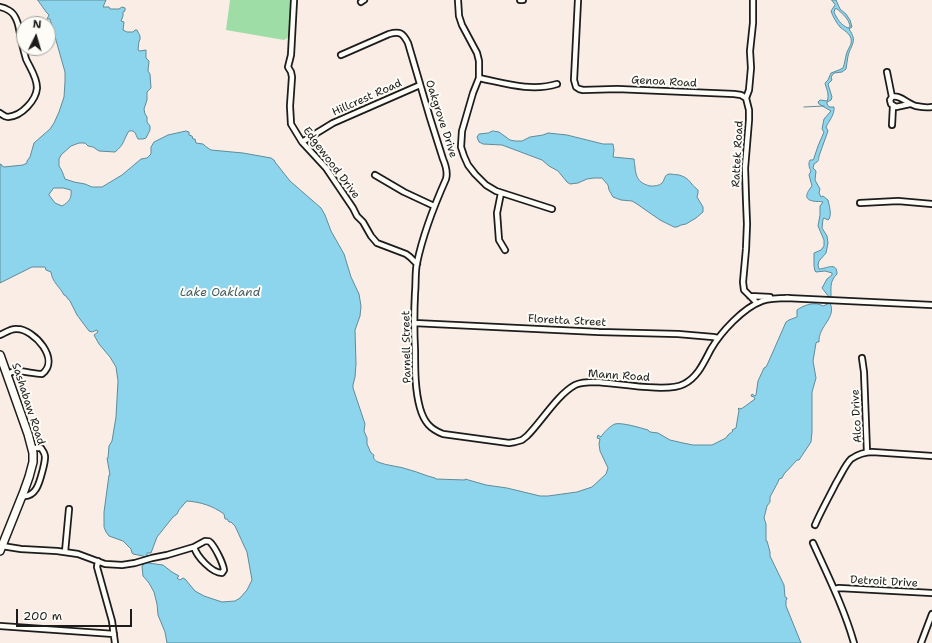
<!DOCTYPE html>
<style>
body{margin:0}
#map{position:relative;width:932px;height:643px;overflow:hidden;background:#f9ede6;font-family:"Shantell Sans",sans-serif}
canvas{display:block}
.north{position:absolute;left:16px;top:16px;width:40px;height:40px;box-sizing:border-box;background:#fdfcf7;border:1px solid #a3a29f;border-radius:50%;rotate:5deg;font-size:11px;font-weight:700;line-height:16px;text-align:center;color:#1c1c1c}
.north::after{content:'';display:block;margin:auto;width:14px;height:18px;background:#1c1c1c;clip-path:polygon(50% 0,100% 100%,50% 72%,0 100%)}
.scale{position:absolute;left:16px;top:609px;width:116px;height:18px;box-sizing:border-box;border:2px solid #1c1c1c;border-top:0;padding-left:5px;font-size:12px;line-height:14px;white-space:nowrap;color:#1c1c1c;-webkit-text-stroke:3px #fdfcf7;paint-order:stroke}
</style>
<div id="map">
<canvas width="932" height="643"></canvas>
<div class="north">N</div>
<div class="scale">200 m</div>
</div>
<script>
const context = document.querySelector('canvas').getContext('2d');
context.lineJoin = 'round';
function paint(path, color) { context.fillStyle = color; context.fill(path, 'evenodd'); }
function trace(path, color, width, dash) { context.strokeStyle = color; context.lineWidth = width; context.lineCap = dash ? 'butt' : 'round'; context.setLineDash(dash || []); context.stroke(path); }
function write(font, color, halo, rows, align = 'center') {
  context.font = font + ' "Shantell Sans",sans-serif'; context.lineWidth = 4; context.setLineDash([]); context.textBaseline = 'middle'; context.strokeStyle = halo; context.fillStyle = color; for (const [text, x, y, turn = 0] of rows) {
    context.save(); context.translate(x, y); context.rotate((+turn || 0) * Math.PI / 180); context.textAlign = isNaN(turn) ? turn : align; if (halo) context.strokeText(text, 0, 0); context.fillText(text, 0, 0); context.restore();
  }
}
const green = new Path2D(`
 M230 0H292L289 37 284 40 226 30Z`);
const water = new Path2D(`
 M38 0H106L103 7H109L110 9H119L122 7 125 8V11L123 12V16L121 21 124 22 123 30 127 32H133L135 30H137L140 36V40L139 41 138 50 140 51 146 50V58L149 61 148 71 150 74 151 88 147 92V100L144 109 145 114 147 117V122L150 126V130L146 138 143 139H138C135 134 136 130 129 131 123 140 125 144 115 152L99 151 93 147 88 146 85 143H79L71 146 61 155 59 159V166C62 170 63 174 65 179L74 182 85 184 92 187H102L122 175 141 159 147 158 151 154V147L154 142 168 135 186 131 189 132V135L192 136 193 139H195L196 143 203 144C206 147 208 148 211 150L243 153 271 158 274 160 275 162 290 181 321 208 325 215 331 231 344 254 351 277 359 294 361 306 360 316 355 330 356 364 355 377 353 385V388L365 424 364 431 367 438V444L371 453 374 455C373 458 374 460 378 462 387 466 400 466 410 470 418 472 426 476 435 478L436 479 465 480V479L486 485 507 488 540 496H548L577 492 592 487 606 474 608 468 600 451 599 444 600 439 597 438 598 435 601 437C603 433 611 425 615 424 621 422 641 428 648 430L650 432 658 433 670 440 683 443 693 445H712L726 438 728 435 733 431 732 430 736 428 739 410 738 409 739 408 741 409 744 407 755 399 754 397 751 396 752 394 755 396 756 395 758 381 764 368 766 367 768 363 786 322 789 320 797 317V310C804 305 815 301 823 306L830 303C837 318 818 326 819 342H817L816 343 813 361 816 378 812 392V432L811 442 799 460H797L784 474 782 478 779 479 778 482 770 497V502L767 506 764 518 766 524V541H767L770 552V556L784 585 785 597 787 598V599L786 600V606L801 643H167L165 632 158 615 157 604 154 592 149 583 143 576 142 566 145 563 143 556 133 554 132 553 131 549 123 541 109 536 106 532 104 527V512L109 475H110L107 458H108L109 446 112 441 116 417 118 381 116 367 110 357 99 344 94 335 98 332 97 330 92 332 89 331 77 315 70 301 68 299 66 296 64 295C60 287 52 282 51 272L46 270 45 267H32L0 283V164L2 165V166L4 167 23 165 27 163V161L30 157 34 143 50 129 54 123 59 112 64 97 65 82V72L50 19H47L49 15 47 13ZM54 188H63L71 190C72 198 69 202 62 206L55 203 49 195ZM187 501C201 502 213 506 224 514L225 519H227L229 522H231L235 526 246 550 247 552 252 580 247 590 240 598 235 601 222 602 204 596 195 591 185 579 183 578 180 580 177 578 179 576 172 572 163 565 148 563 147 562V553H151L157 537 173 517 177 514 179 510Z
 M832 0H836L840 9 846 14 850 20 852 27 849 29C858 42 851 44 848 56 847 60 847 65 846 69L842 72 834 73 831 77 832 80 828 84 832 97 831 100 827 102V104L829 107H834C835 114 829 121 826 127L828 131 819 156C818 161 820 160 814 164L813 168 816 171 815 180 820 189 819 193 821 197 823 196 828 200C829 205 832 214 829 219L828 220 824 218 823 219 822 228 827 236 828 243 826 253 819 261 818 265 819 269C826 269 837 261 837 274 830 281 831 286 831 296L829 297 822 288 827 279 832 275V273L825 271 816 272 815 271 814 266V253L821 250 824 246V240L818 226 820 215V206L823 202C820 201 817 202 813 201 802 199 808 191 812 186L809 175 811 171C809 167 808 164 810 160H813L814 158 818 146 824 132 822 129 824 119 831 111 819 104 818 102 820 100 827 101C830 95 826 88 825 83L828 80 831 73 839 70 843 68C845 63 845 58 847 52 848 49 850 47 851 44 853 35 846 32 840 27 836 22 833 17 831 11L835 5ZM837 9C842 13 850 20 850 27L848 28C841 25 837 19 834 12L835 9Z
 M493 131 499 132 510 140 515 141H522L530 137 543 135 548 133 567 135 603 144H613L614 150 613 157 634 159C636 172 634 182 650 186 654 186 659 186 662 183 665 180 664 174 670 174 673 174 676 175 679 175 685 177 687 178 691 183 693 186 696 188 698 190V193L697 197 703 207V212L696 218 686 224 681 225 677 227H674L660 220 637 204 632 201 621 200 613 197 609 190 608 185 602 178H594L587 179 578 183 570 184 567 182 558 171 549 166 542 160 502 145 483 144 479 142 477 137 479 134 488 133Z`);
const stream = new Path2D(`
 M804 107 824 106`);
const street = new Path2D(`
 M294 0 291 55 288 67 291 72 292 77 290 106 291 124 302 142 326 168 353 208 357 216 363 222 371 236 377 243 406 254 410 257 417 264
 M458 0 459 16 462 25 477 53 479 61V78L473 93 462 131 461 147 464 156 468 165 475 174 486 185 496 191 552 209
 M520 0H523
 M578 0 574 80 576 87 579 89 583 90 617 89 734 94 741 95 746 98
 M753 0V23L750 51 751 68 749 90 746 98 749 110V120L745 168 746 199 747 224 746 249 743 282 744 290 757 303
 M361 2 364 0
 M0 7C6 8 13 12 15 17 19 23 19 31 21 38 22 45 24 52 26 59 30 68 37 77 37 88 36 100 22 116 8 117 5 117 3 115 0 113
 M341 55 389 34C400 31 403 33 408 43L430 118 443 159C446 166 448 172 446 179 434 206 423 234 417 263 415 272 416 283 415 293 414 312 414 331 415 351 415 370 415 390 420 408 424 422 430 429 443 434L509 443 515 442 522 440 527 436C542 421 557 395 575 385 581 382 590 382 596 382 616 383 668 393 684 384 698 377 704 362 711 349 721 332 743 308 762 301 770 298 780 298 789 298
 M887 72 892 97
 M479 78C504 83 531 92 557 84
 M910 104 896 107 891 104 890 100 892 97C899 94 908 104 916 106 921 107 927 108 932 107
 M892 125 893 106
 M302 142 333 123 420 85
 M375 175 404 192 434 206
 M501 193 497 213 499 240 505 250
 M860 203 898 201 932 204
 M750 296 770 297
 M786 298 932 305
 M414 323 599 332 678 334 713 337 718 338
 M0 335C5 333 11 328 17 329 34 329 61 360 42 374 30 374 18 368 7 374
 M862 358 864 372 867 452
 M22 496C37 498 40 480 43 469 44 465 45 461 45 457 45 453 43 451 41 448H32
 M815 525C821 511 829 497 836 483 841 475 845 465 851 459 857 455 865 452 872 452L932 456
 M205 541C209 541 209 541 211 543 216 549 223 563 224 570L222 573C212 573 197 557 194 547Z
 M813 543C828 576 844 608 854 643
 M2 546 21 549 57 551 78 554 105 564 122 565 135 563 152 558 167 555 194 547
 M65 552 69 509
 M98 561 97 567 112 621 115 643
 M835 589 839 588 932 593
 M0 626 114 634
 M921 643 932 614`);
const secondary = new Path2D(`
 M0 355 28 434 33 453V462L29 477 24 491 0 551`);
const streetNames = [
 ["Genoa Road",664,82,3],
 ["Hillcrest Road",367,98,-24],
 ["Oakgrove Drive",441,119,72],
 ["Rattek Road",738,154,-87],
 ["Edgewood Drive",331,163,53],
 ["Floretta Street",567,321,3],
 ["Parnell Street",407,347,-91],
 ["Mann Road",619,376,4],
 ["Sashabaw Road",28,404,72],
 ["Alco Drive",857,416,-93],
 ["Detroit Drive",884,582,3]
];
const waterNames = [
 ["Lake Oakland",220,293]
];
paint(green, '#9edda5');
paint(water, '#8cd5ed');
trace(water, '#5f8b99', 1);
trace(stream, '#5f8b99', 1);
trace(street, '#1c1c1c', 8);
trace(secondary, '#1c1c1c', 10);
trace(street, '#fdfcf7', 4.5);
trace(secondary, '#fdfcf7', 7);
write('11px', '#1c1c1c', '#fdfcf7', streetNames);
write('italic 12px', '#435d65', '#fdfcf7', waterNames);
</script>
